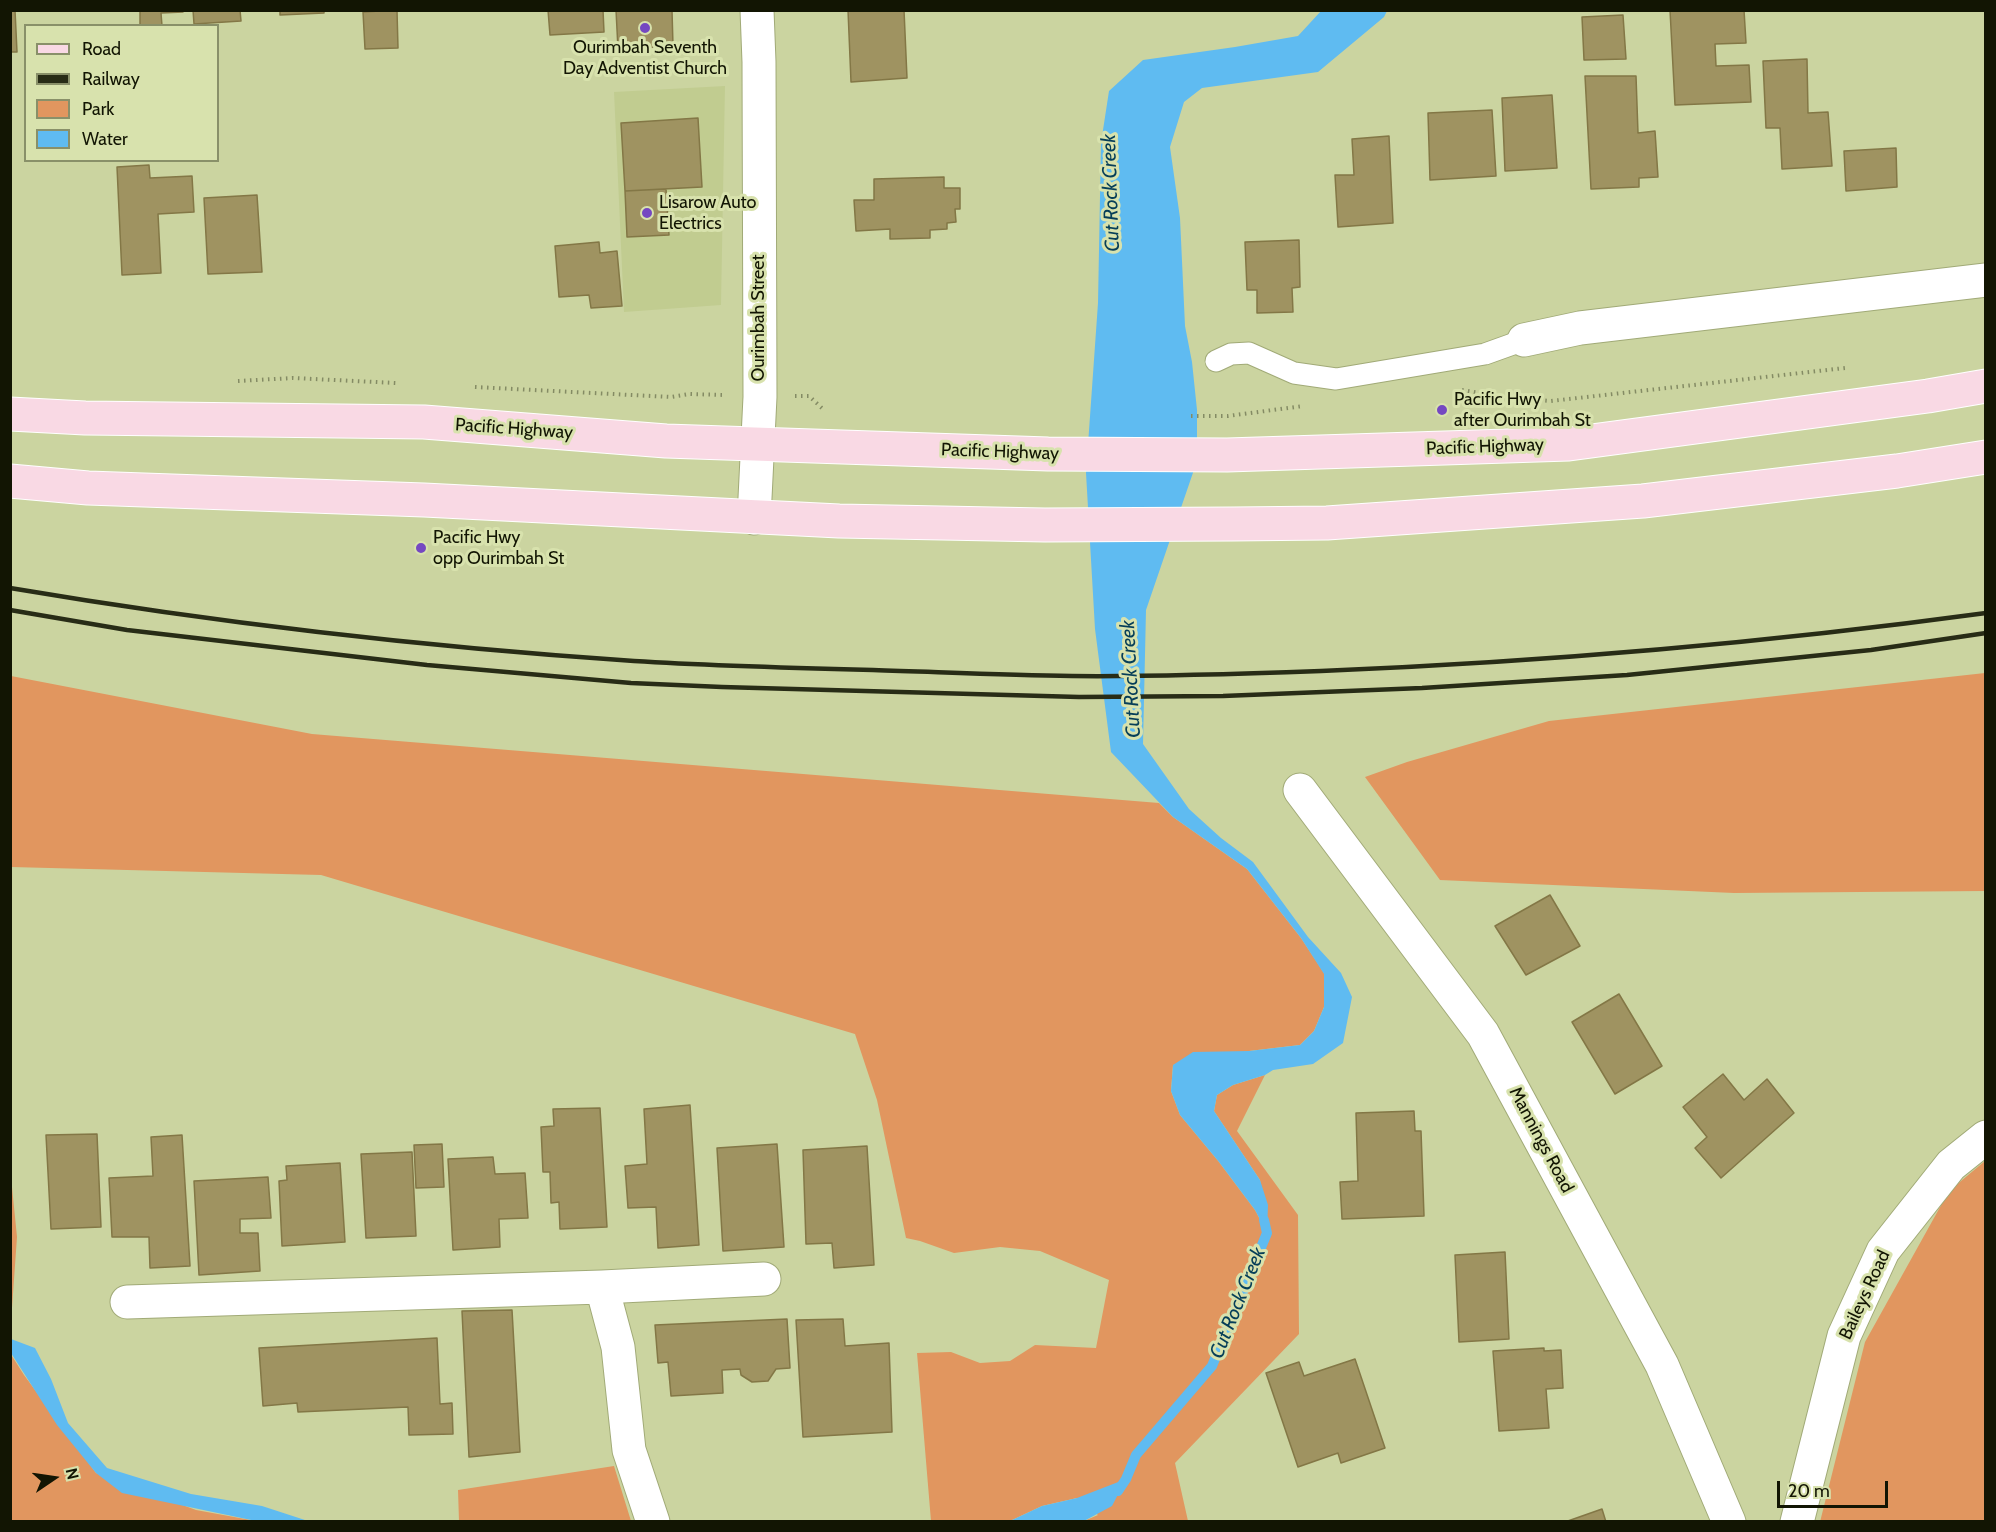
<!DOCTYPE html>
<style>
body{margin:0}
#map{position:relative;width:1996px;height:1532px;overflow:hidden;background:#cbd4a0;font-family:Cabin,sans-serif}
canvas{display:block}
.frame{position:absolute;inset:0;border:12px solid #121503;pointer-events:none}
.legend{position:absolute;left:24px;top:24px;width:195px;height:138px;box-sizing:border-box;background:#d8e2ad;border:2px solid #899069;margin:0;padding:8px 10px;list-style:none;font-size:18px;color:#121503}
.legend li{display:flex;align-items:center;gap:12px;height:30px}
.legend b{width:30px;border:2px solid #899069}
.north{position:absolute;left:24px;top:1448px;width:60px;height:60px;-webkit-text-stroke:4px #d8e2ad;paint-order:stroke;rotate:77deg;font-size:16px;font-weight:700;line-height:24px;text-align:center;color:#121503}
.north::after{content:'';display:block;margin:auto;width:21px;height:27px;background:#121503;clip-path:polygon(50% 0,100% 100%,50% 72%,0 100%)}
.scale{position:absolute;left:1777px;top:1481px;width:111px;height:27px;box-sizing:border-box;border:3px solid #121503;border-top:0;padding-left:8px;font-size:18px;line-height:21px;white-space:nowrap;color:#121503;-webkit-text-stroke:4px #d8e2ad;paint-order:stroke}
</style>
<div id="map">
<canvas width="1996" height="1532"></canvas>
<div class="frame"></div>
<ul class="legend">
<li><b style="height:8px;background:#f9d9e4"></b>Road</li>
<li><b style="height:8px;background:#282c16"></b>Railway</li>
<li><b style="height:16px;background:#e1965f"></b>Park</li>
<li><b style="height:16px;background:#5fbbf1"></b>Water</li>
</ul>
<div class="north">N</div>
<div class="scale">20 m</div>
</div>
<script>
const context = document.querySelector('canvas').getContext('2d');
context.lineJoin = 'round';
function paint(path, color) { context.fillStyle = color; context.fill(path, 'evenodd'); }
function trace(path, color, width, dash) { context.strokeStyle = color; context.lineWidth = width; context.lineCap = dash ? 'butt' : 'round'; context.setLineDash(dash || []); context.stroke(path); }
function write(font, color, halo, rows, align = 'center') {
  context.font = font + ' Cabin,sans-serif'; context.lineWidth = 6; context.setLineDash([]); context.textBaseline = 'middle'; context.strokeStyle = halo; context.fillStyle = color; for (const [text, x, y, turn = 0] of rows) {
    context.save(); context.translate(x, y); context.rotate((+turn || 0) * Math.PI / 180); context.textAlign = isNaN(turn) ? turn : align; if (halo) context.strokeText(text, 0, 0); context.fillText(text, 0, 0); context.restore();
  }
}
const built = new Path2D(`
 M725 86 721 305 624 312 614 92Z`);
const green = new Path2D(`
 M1985 673V891L1734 893 1440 880 1365 777 1407 762 1549 721Z
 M11 676 312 734 1159 803 1173 817 1247 869 1301 938 1324 973V1007L1314 1031 1300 1045 1249 1051 1173 1065 1171 1091 1180 1115 1219 1162 1255 1210 1266 1231 1260 1180 1214 1111 1217 1095 1233 1085 1265 1075 1237 1131 1298 1215 1299 1334 1175 1463 1188 1521H1084L1098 1515 1077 1498 1042 1506 1010 1521H931L917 1353 951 1352 980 1363 1010 1361 1035 1345 1096 1348 1109 1280 1040 1251 1000 1247 954 1253 920 1241 906 1238 877 1100 855 1034 321 875 11 867Z
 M1985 1161V1521L1820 1522 1865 1342 1949 1191Z
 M11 1177 17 1237 11 1322Z
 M10 1353 24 1375 96 1473 196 1510 256 1521H11Z
 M614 1466 631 1521H459L458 1490Z`);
const water = new Path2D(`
 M1321 11H1387L1384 17 1318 72 1202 88 1184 102 1170 147 1180 218 1185 326 1192 362 1197 410V461L1146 610 1143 744 1189 809 1221 838 1253 862 1308 937 1341 973 1352 997 1343 1043 1313 1064 1273 1070 1265 1075 1233 1085 1217 1095 1214 1111 1260 1180 1268 1205 1267 1233 1255 1210 1219 1162 1180 1115 1171 1091 1173 1065 1193 1052 1249 1051 1300 1045 1314 1031 1324 1007V974L1301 938 1247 869 1173 817 1111 752 1095 629 1086 473 1098 303 1101 143 1109 91 1143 60 1235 47 1298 36Z
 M11 1339 35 1348 51 1379 68 1423 107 1468 191 1494 262 1506 308 1521H256L122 1493 96 1473 57 1425 11 1353Z
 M1126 1479 1112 1506 1084 1521H1010L1042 1506 1077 1498Z`);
const stream = new Path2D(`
 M1118 1491 1126 1479 1136 1455 1212 1366 1267 1233 1264 1220`);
const building = new Path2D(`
 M10 10H15L17 52H10Z
 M140 10H183V12L161 13 162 26H140Z
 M193 10H240L241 21 194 24Z
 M280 10H324V13L280 15Z
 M397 10 398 48 365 49 363 12Z
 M548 10H603L604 32 550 35Z
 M616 10H672L673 46 618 49Z
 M848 10H904L907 78 851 82Z
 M1670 10H1744L1746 43 1715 44 1716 66 1749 65 1751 102 1675 105Z
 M1623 15 1626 59 1584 60 1582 17Z
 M1807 59 1808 113 1828 112 1832 166 1782 169 1780 128H1766L1763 61Z
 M1585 76H1636L1638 133 1655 131 1658 177 1639 178V187L1591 189Z
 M1552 95 1557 168 1505 171 1502 98Z
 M1492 110 1496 176 1430 180 1428 113Z
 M698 118 702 187 625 191 621 123Z
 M1389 136 1393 223 1338 227 1335 175H1354L1352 139Z
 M1896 148 1897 187 1846 191 1844 151Z
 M149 165 150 178 192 176 194 212 158 214 161 273 122 275 117 167Z
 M944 177V188H960V209H955L956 222 947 223V229L930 230V238L890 239V229L856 231 854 200H874V179Z
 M666 189 669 235 627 237 625 191Z
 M257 195 262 272 208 274 204 198Z
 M1299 240 1300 287 1292 288 1293 312 1257 313V290H1247L1245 242Z
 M599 242 600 253 617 251 622 306 591 308 589 295 559 297 555 246Z
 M1550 895 1580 946 1526 975 1495 926Z
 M1619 994 1662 1066 1615 1094 1572 1022Z
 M1723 1074 1744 1100 1767 1079 1794 1113 1721 1178 1695 1148 1707 1137 1683 1107Z
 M690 1105 699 1245 658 1248 656 1207 628 1208 625 1166 647 1164 644 1109Z
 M600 1108 607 1227 560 1229 559 1202 551 1203 550 1172H543L541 1127 554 1126 553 1109Z
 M1414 1111 1415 1131H1421L1424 1216 1342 1219 1340 1182 1358 1181 1356 1113Z
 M97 1134 101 1227 51 1229 46 1135Z
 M182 1135 190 1266 150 1268 149 1237H112L109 1178 153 1176 151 1137Z
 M442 1144 444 1187 416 1188 414 1145Z
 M777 1144 784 1247 723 1251 717 1148Z
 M867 1146 874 1265 834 1268 832 1243 806 1244 803 1150Z
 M412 1152 416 1236 366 1238 361 1154Z
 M493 1157 495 1174 525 1173 528 1218 499 1219 500 1247 453 1250 448 1159Z
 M340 1163 345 1242 282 1246 279 1181 287 1180 286 1166Z
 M268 1177 271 1218 240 1219V1233H258L260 1271 199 1275 194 1181Z
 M1505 1252 1509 1339 1459 1342 1455 1255Z
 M512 1310 520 1452 469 1457 462 1311Z
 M787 1319 790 1368 776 1369 768 1381 752 1382 741 1375 740 1369 722 1370 723 1393 671 1396 668 1362 658 1363 655 1325Z
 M843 1319 845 1346 889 1343 892 1432 803 1437 796 1320Z
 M437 1338 440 1404 452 1403 453 1434 409 1435 408 1407 298 1412 297 1403 263 1406 259 1348Z
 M1544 1348V1351L1561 1350 1563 1388 1546 1389 1549 1428 1499 1431 1493 1351Z
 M1355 1359 1385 1448 1341 1463 1338 1453 1298 1467 1266 1373 1299 1362 1304 1376Z
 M1602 1509 1606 1522H1565Z`);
const path = new Path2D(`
 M238 381 293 378 396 383
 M475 387 671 397 689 394 725 395
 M1462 390 1503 397 1551 401 1845 368
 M795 396H809L824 410
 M1191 416H1228L1303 406`);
const lane = new Path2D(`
 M1216 361 1231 354 1249 353 1294 373 1336 379 1485 354 1524 340`);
const street = new Path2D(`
 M1524 340 1580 328 1986 280
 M754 518 760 397 759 62 757 10
 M1300 790 1483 1034 1662 1365 1729 1522
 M602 1287 618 1347 629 1450 653 1522
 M127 1302 602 1287 764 1279
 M1797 1522 1844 1336 1883 1251 1951 1165 1986 1137`);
const primary = new Path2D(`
 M10 414 85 418 424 422 666 441 1048 454 1227 455 1569 444 1928 396 1986 386
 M10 481 88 488 424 500 839 521 1045 525 1233 524 1327 523 1643 501 1897 471 1986 457`);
const rail = new Path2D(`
 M10 588C217 623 425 647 634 661 713 666 793 668 873 670 939 672 1005 675 1072 676 1155 677 1238 674 1321 671 1543 662 1765 643 1986 613
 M10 610 127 630 427 665 631 683 722 687 1079 697 1223 696 1422 688 1627 675 1871 650 1986 633`);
const markers = [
 [645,28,6,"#7548c1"],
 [647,213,6,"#7548c1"],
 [1442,410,6,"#7548c1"],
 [421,548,6,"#7548c1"]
];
const poiNames = [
 ["Ourimbah Seventh",645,48,"center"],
 ["Day Adventist Church",645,69,"center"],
 ["Lisarow Auto",659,203],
 ["Electrics",659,224],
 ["Pacific Hwy",1454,400],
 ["after Ourimbah St",1454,421],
 ["Pacific Hwy",433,538],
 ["opp Ourimbah St",433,559]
];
const streetNames = [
 ["Ourimbah Street",759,318,-90],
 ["Pacific Highway",514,429,4],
 ["Pacific Highway",1485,447,-2],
 ["Pacific Highway",1000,452,2],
 ["Mannings Road",1541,1140,62],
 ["Baileys Road",1865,1295,-65]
];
const waterNames = [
 ["Cut Rock Creek",1111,193,-92],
 ["Cut Rock Creek",1131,679,-93],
 ["Cut Rock Creek",1238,1303,-68]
];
paint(built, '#c1cc90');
paint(green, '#e1965f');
paint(water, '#5fbbf1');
trace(stream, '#5fbbf1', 10);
paint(building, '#9f9361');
trace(building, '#837746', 1.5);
trace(lane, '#a1aa77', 23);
trace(street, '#a1aa77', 35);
trace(primary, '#fff', 35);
trace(path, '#848b64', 4, [1.5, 4.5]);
trace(lane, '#fff', 21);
trace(street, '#fff', 33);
trace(primary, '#f9d9e4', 33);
trace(rail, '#282c16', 4.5);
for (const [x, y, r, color] of markers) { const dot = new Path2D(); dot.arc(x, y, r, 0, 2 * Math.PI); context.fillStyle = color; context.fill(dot); trace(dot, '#d8e2ad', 2); }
write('18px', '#121503', '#d8e2ad', poiNames, 'left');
write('18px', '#121503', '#d8e2ad', streetNames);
write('italic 20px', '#063e58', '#d8e2ad', waterNames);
</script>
